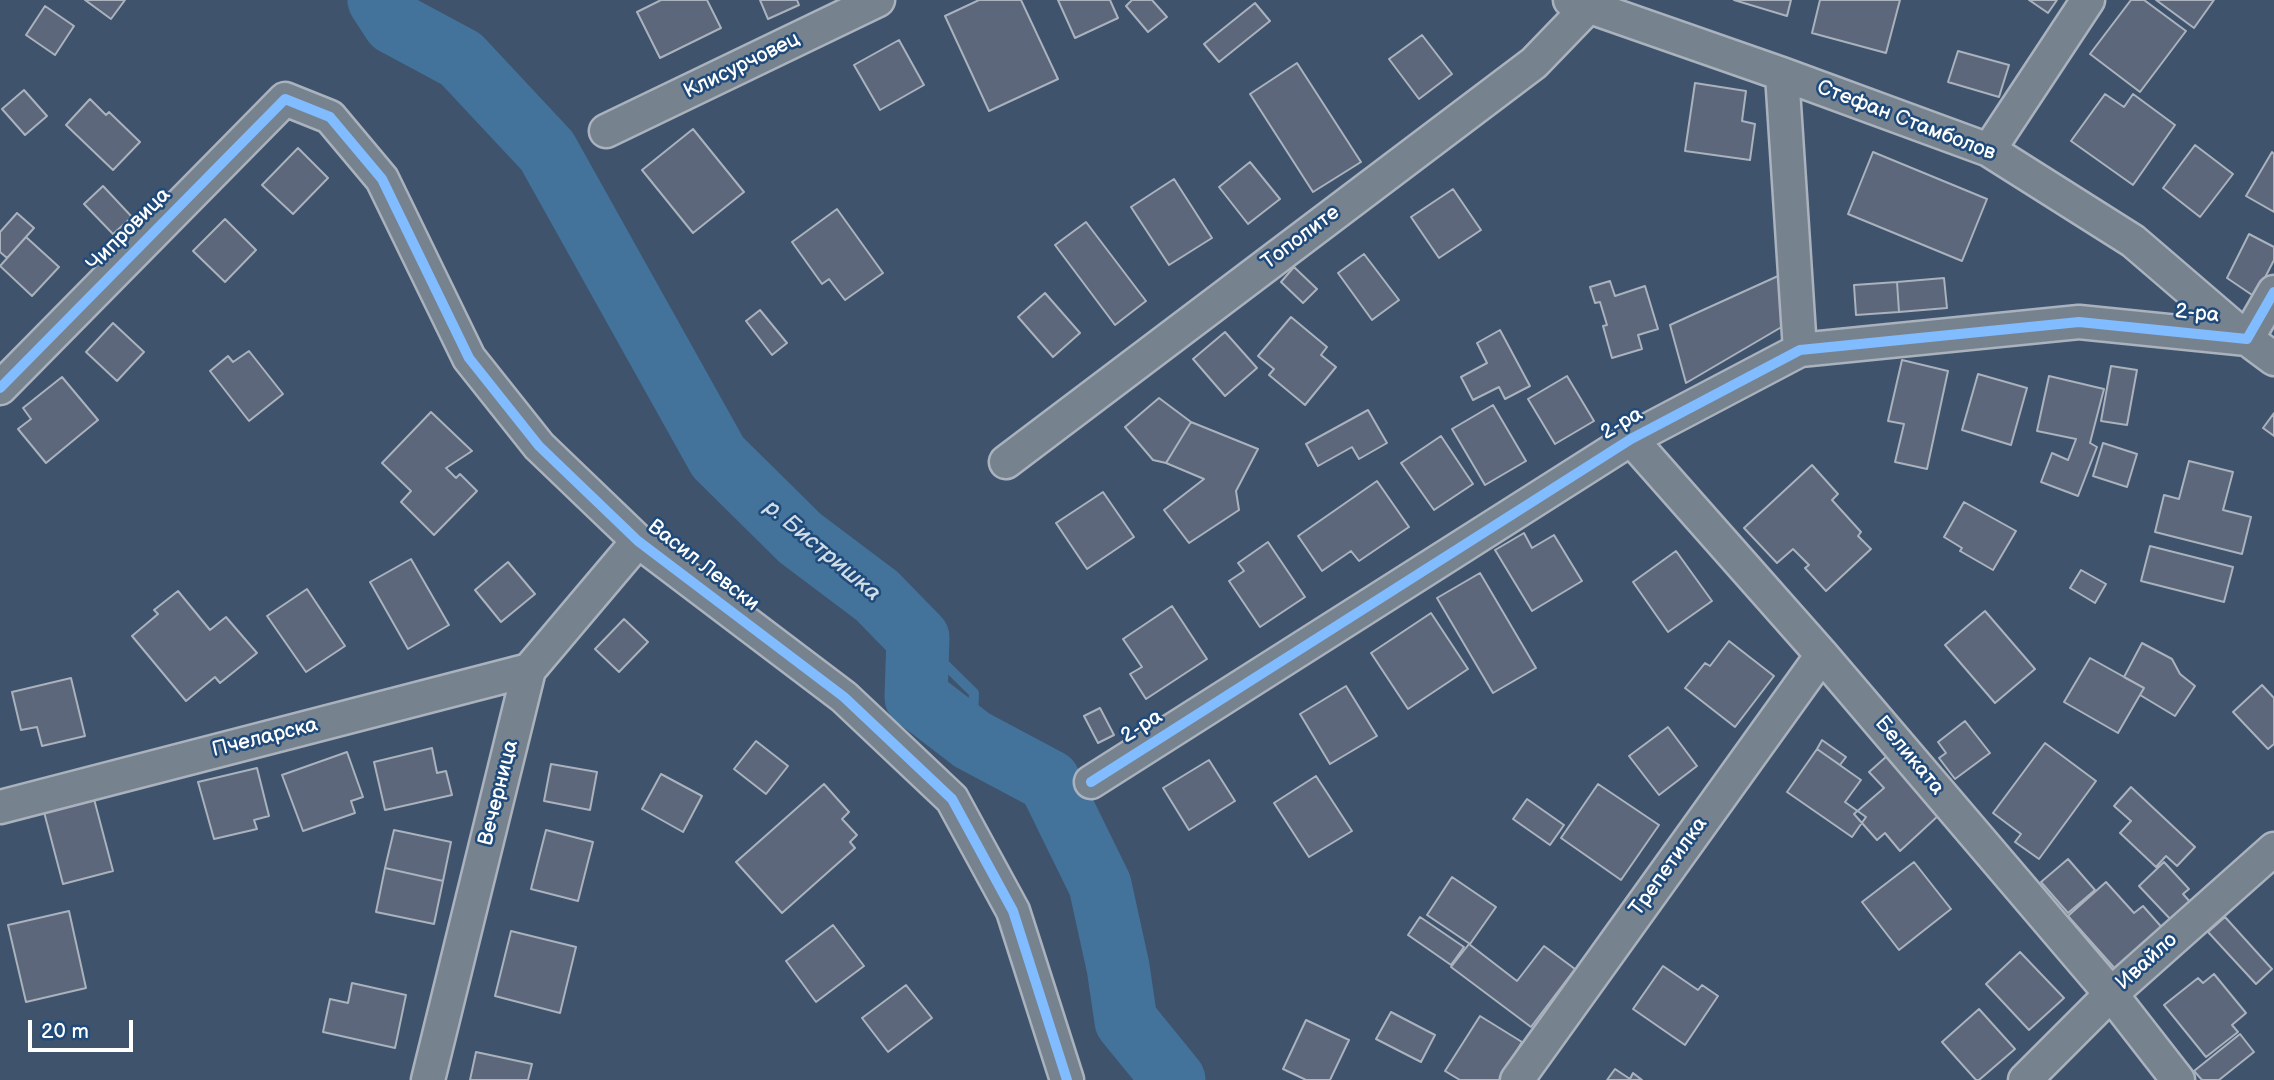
<!DOCTYPE html>
<meta charset="utf-8">
<style>
body{margin:0}
#map{position:relative;width:2274px;height:1080px;overflow:hidden;background:#3f536d;font-family:"Balsamiq Sans",sans-serif}
canvas{display:block}
.scale{position:absolute;left:28px;top:1020px;width:105px;height:32px;box-sizing:border-box;border:4px solid #fff;border-top:0;padding-left:9px;font-size:21px;line-height:24px;white-space:nowrap;color:#fff;-webkit-text-stroke:5px #1f4a7a;paint-order:stroke}
</style>
<div id="map">
<canvas width="2274" height="1080"></canvas>
<div class="scale">20 m</div>
</div>
<script>
const context = document.querySelector('canvas').getContext('2d');
context.lineJoin = 'round';
function trace(path, color, width, dash) { context.strokeStyle = color; context.lineWidth = width; context.lineCap = dash ? 'butt' : 'round'; context.setLineDash(dash || []); context.stroke(path); }
function paint(path, color) { context.fillStyle = color; context.fill(path, 'evenodd'); }
function write(font, color, halo, rows, align = 'center') {
  context.font = font + ' "Balsamiq Sans",sans-serif'; context.lineWidth = 5; context.setLineDash([]); context.textBaseline = 'middle'; context.strokeStyle = halo; context.fillStyle = color; for (const [text, x, y, turn = 0] of rows) {
    context.save(); context.translate(x, y); context.rotate((+turn || 0) * Math.PI / 180); context.textAlign = isNaN(turn) ? turn : align; if (halo) context.strokeText(text, 0, 0); context.fillText(text, 0, 0); context.restore();
  }
}
const stream = new Path2D(`
 M918 638 974 693 972 740`);
const river = new Path2D(`
 M379 0 394 23 461 59 547 151 718 457 800 538 877 596 918 638 916 697 972 740 1049 781 1100 885 1118 967 1126 1021 1174 1080`);
const building = new Path2D(`
 M85 0H125L111 19Z
 M661 0H707L721 28 660 58 637 12Z
 M760 0H797L799 5 768 19Z
 M979 0H1021L1058 79 989 111 945 16Z
 M1058 0H1110L1118 18 1075 38Z
 M1132 0H1152L1167 17 1148 32 1126 6Z
 M1734 0H1791L1787 16Z
 M1820 0H1900L1886 53 1812 33Z
 M2029 0H2057L2048 13Z
 M2131 0H2144L2186 31 2140 92 2090 54Z
 M2156 0H2214L2194 28Z
 M1255 3 1270 21 1219 62 1204 44Z
 M45 6 74 26 55 55 26 35Z
 M1422 35 1452 74 1419 99 1389 59Z
 M899 40 924 85 880 110 854 65Z
 M1958 51 2009 65 1999 97 1948 82Z
 M1297 63 1361 162 1313 192 1250 94Z
 M1695 83 1746 91 1742 121 1755 124 1750 160 1685 151Z
 M24 90 47 116 25 135 2 109Z
 M2105 94 2124 107 2133 94 2175 125 2133 185 2071 141Z
 M90 99 106 115 109 112 140 142 113 170 66 125Z
 M693 129 744 192 693 233 642 170Z
 M2195 145 2233 174 2200 217 2163 188Z
 M298 148 328 178 293 214 262 185Z
 M1873 152 1987 199 1962 261 1848 214Z
 M2272 152 2274 154V212L2246 196Z
 M1250 162 1280 199 1248 224 1219 187Z
 M1174 179 1212 238 1169 265 1131 207Z
 M103 186 132 217 113 234 84 204Z
 M1453 189 1481 230 1439 258 1411 217Z
 M837 209 883 273 845 300 829 279 822 284 792 242Z
 M17 213 34 228 7 258 0 252V232Z
 M225 219 256 250 225 282 193 251Z
 M1086 222 1146 301 1115 325 1055 245Z
 M2249 234 2274 247V260L2255 297 2227 278Z
 M26 237 59 267 32 296 0 266Z
 M1364 254 1399 300 1372 320 1338 273Z
 M1294 267 1317 289 1303 303 1281 282Z
 M1778 276 1785 325 1686 383 1670 325Z
 M1944 278 1947 308 1899 312 1897 282Z
 M1610 281 1615 296 1645 286 1658 329 1638 335 1642 349 1612 358 1603 326 1607 325 1600 302 1595 303 1590 287Z
 M1897 282 1899 312 1856 315 1854 285Z
 M1045 293 1080 333 1053 357 1018 317Z
 M760 310 787 343 772 355 746 321Z
 M1291 317 1327 347 1321 355 1336 367 1305 405 1269 375 1274 369 1258 356Z
 M113 323 144 352 117 381 86 352Z
 M1500 330 1530 386 1505 399 1499 387 1473 400 1461 377 1487 363 1477 343Z
 M1225 332 1257 368 1225 396 1193 359Z
 M249 351 283 394 249 421 210 371 228 356 233 362Z
 M1902 360 1948 371 1927 469 1895 462 1904 424 1888 421Z
 M2111 366 2137 370 2127 425 2101 421Z
 M1978 374 2027 388 2011 445 1962 430Z
 M1567 376 1594 421 1555 444 1528 399Z
 M2049 376 2104 389 2090 443 2097 447 2078 496 2041 482 2052 453 2068 460 2076 439 2037 431Z
 M62 377 98 420 46 463 18 429 31 419 23 408Z
 M1159 398 1191 422 1166 463 1153 460 1125 427Z
 M1493 405 1526 461 1485 485 1452 429Z
 M1368 410 1387 443 1359 459 1352 447 1318 466 1306 444Z
 M431 412 472 451 446 468 456 478 460 474 477 491 434 535 401 502 411 491 382 463Z
 M2274 413V436L2263 428Z
 M1191 422 1258 449 1236 491 1239 510 1189 543 1164 510 1204 479 1166 463Z
 M1441 436 1473 484 1434 510 1401 463Z
 M2103 443 2137 454 2127 487 2093 476Z
 M2189 461 2233 472 2223 510 2251 517 2242 554 2155 532 2164 495 2179 499Z
 M1812 465 1838 494 1832 500 1861 532 1858 536 1871 549 1826 591 1805 568 1809 565 1793 549 1777 563 1744 528Z
 M1377 481 1409 527 1359 561 1351 551 1322 571 1298 536Z
 M1103 492 1134 537 1087 569 1056 523Z
 M1964 502 2016 531 1993 570 1960 551 1962 548 1944 537Z
 M1524 533 1532 548 1554 535 1582 581 1532 611 1495 550Z
 M1268 542 1305 597 1260 627 1229 581 1244 571 1238 563Z
 M2150 546 2233 567 2224 602 2141 581Z
 M1676 551 1712 601 1668 632 1633 582Z
 M411 559 449 625 408 649 370 582Z
 M508 562 535 594 501 622 475 590Z
 M2081 570 2106 584 2095 603 2070 588Z
 M1480 573 1536 668 1493 693 1437 598Z
 M307 589 345 646 306 672 267 616Z
 M178 591 210 630 226 617 257 653 220 683 215 677 186 701 132 636 158 614 154 610Z
 M1172 606 1207 659 1146 699 1130 674 1142 667 1123 639Z
 M1985 611 2035 669 1995 703 1945 645Z
 M1431 613 1468 669 1408 709 1371 653Z
 M624 619 648 642 619 672 595 649Z
 M1729 641 1774 676 1735 727 1685 688 1705 663 1710 666Z
 M2142 643 2172 659 2180 674 2195 686 2175 716 2140 695 2144 688 2124 677Z
 M2090 658 2144 688 2118 733 2064 702Z
 M71 678 85 736 42 746 37 727 21 730 12 692Z
 M2262 685 2274 698V744L2268 749 2233 712Z
 M1346 686 1377 736 1330 764 1300 714Z
 M1100 708 1114 735 1098 743 1084 716Z
 M1965 721 1990 753 1955 779 1939 758 1946 753 1938 742Z
 M1668 727 1697 766 1659 795 1629 756Z
 M1822 740 1846 757 1840 765 1817 749Z
 M756 741 788 766 766 794 734 769Z
 M2045 743 2096 781 2039 859 2015 842 2021 834 1993 813Z
 M432 748 437 773 446 771 452 795 385 810 374 762Z
 M1817 749 1861 780 1845 802 1866 817 1852 837 1787 792Z
 M347 752 363 797 351 801 355 813 303 831 282 775Z
 M1887 756 1939 815 1900 851 1885 833 1877 840 1854 814 1884 788 1869 772Z
 M1209 760 1235 801 1189 830 1163 788Z
 M551 764 597 772 590 810 544 801Z
 M257 768 269 816 254 820 257 829 214 839 198 782Z
 M661 774 702 796 683 832 642 809Z
 M1316 776 1352 831 1309 857 1274 803Z
 M824 784 849 812 842 819 857 835 850 842 855 848 782 913 736 862Z
 M1598 784 1659 825 1621 880 1561 838Z
 M2131 787 2195 847 2177 866 2166 856 2156 867 2120 833 2131 821 2114 806Z
 M94 799 113 871 63 884 44 812Z
 M1527 799 1564 825 1550 845 1513 819Z
 M394 830 451 842 443 881 385 868Z
 M546 830 593 842 578 901 531 889Z
 M2068 859 2095 890 2068 913 2041 882Z
 M1914 862 1951 909 1899 950 1862 902Z
 M2164 862 2189 889 2183 894 2192 904 2173 922 2139 886Z
 M385 868 443 881 434 924 376 912Z
 M1452 877 1496 907 1470 944 1427 915Z
 M2106 882 2134 913 2143 906 2165 931 2118 972 2068 916Z
 M69 911 86 988 26 1002 8 925Z
 M1420 917 1464 947 1451 965 1408 935Z
 M2225 917 2272 969 2256 984 2208 932Z
 M833 925 864 966 816 1002 786 961Z
 M511 931 576 947 560 1013 495 996Z
 M1469 944 1517 981 1544 946 1575 969 1531 1027 1451 967Z
 M2020 952 2064 998 2029 1030 1986 984Z
 M1663 966 1698 990 1702 985 1718 996 1685 1045 1633 1009Z
 M2214 974 2246 1013 2232 1025 2238 1032 2206 1057 2164 1005 2198 978 2203 983Z
 M352 983 406 995 395 1048 323 1032 330 999 348 1003Z
 M906 985 932 1018 888 1052 862 1018Z
 M1979 1009 2015 1049 1979 1080H1976L1942 1042Z
 M1391 1012 1435 1035 1421 1062 1376 1039Z
 M1480 1016 1522 1042 1499 1080H1460L1445 1071Z
 M1306 1020 1349 1040 1330 1080H1306L1283 1069Z
 M2240 1034 2254 1052 2219 1080H2202L2194 1071Z
 M476 1052 532 1064 528 1080H470Z
 M1615 1069 1630 1079 1633 1073 1642 1080H1607Z`);
const minor = new Path2D(`
 M1570 0 1782 74 1989 150 2133 241 2247 339 2274 359
 M1782 74 1800 350
 M606 131 878 0
 M1989 150 2088 0
 M0 388 285 99 330 117 382 179 469 358 539 446 638 541 844 697 952 799 1013 911 1067 1080
 M1631 439 1822 655 2111 994 2178 1080
 M1006 462 1534 63 1589 6
 M1091 782 1631 439 1800 350 2079 322 2247 339 2274 292
 M0 807 529 670
 M428 1080 529 670 638 541
 M1517 1080 1822 655
 M2025 1080 2111 994 2274 849`);
const cycleway = new Path2D(`
 M0 388 285 99 330 117 382 179 469 358 539 446 638 541 844 697 952 799 1013 911 1067 1080
 M1091 782 1631 439 1800 350 2079 322 2247 339 2274 292`);
const streetNames = [
 ["Клисурчовец",742,66,-26],
 ["Стефан Стамболов",1906,121,21],
 ["Чипровица",129,230,-45],
 ["Тополите",1301,238,-37],
 ["2-ра",2197,314,6],
 ["2-ра",1622,424,-30],
 ["Васил Левски",703,566,38],
 ["2-ра",1142,727,-32],
 ["Пчеларска",265,738,-14],
 ["Беликата",1909,756,50],
 ["Вечерница",499,793,-76],
 ["Трепетилка",1669,867,-54],
 ["Ивайло",2147,962,-42]
];
const waterNames = [
 ["р. Бистришка",822,551,40]
];
trace(stream, '#43739b', 10);
trace(river, '#43739b', 63);
paint(building, '#5c677b');
trace(building, '#a9b2bd', 2);
trace(minor, '#a9b2bd', 37);
trace(minor, '#77828f', 32);
trace(cycleway, '#80bcff', 10);
write('21px', '#fff', '#1f4a7a', streetNames);
write('italic 23px', '#d0dde7', '#1f4a7a', waterNames);
</script>
